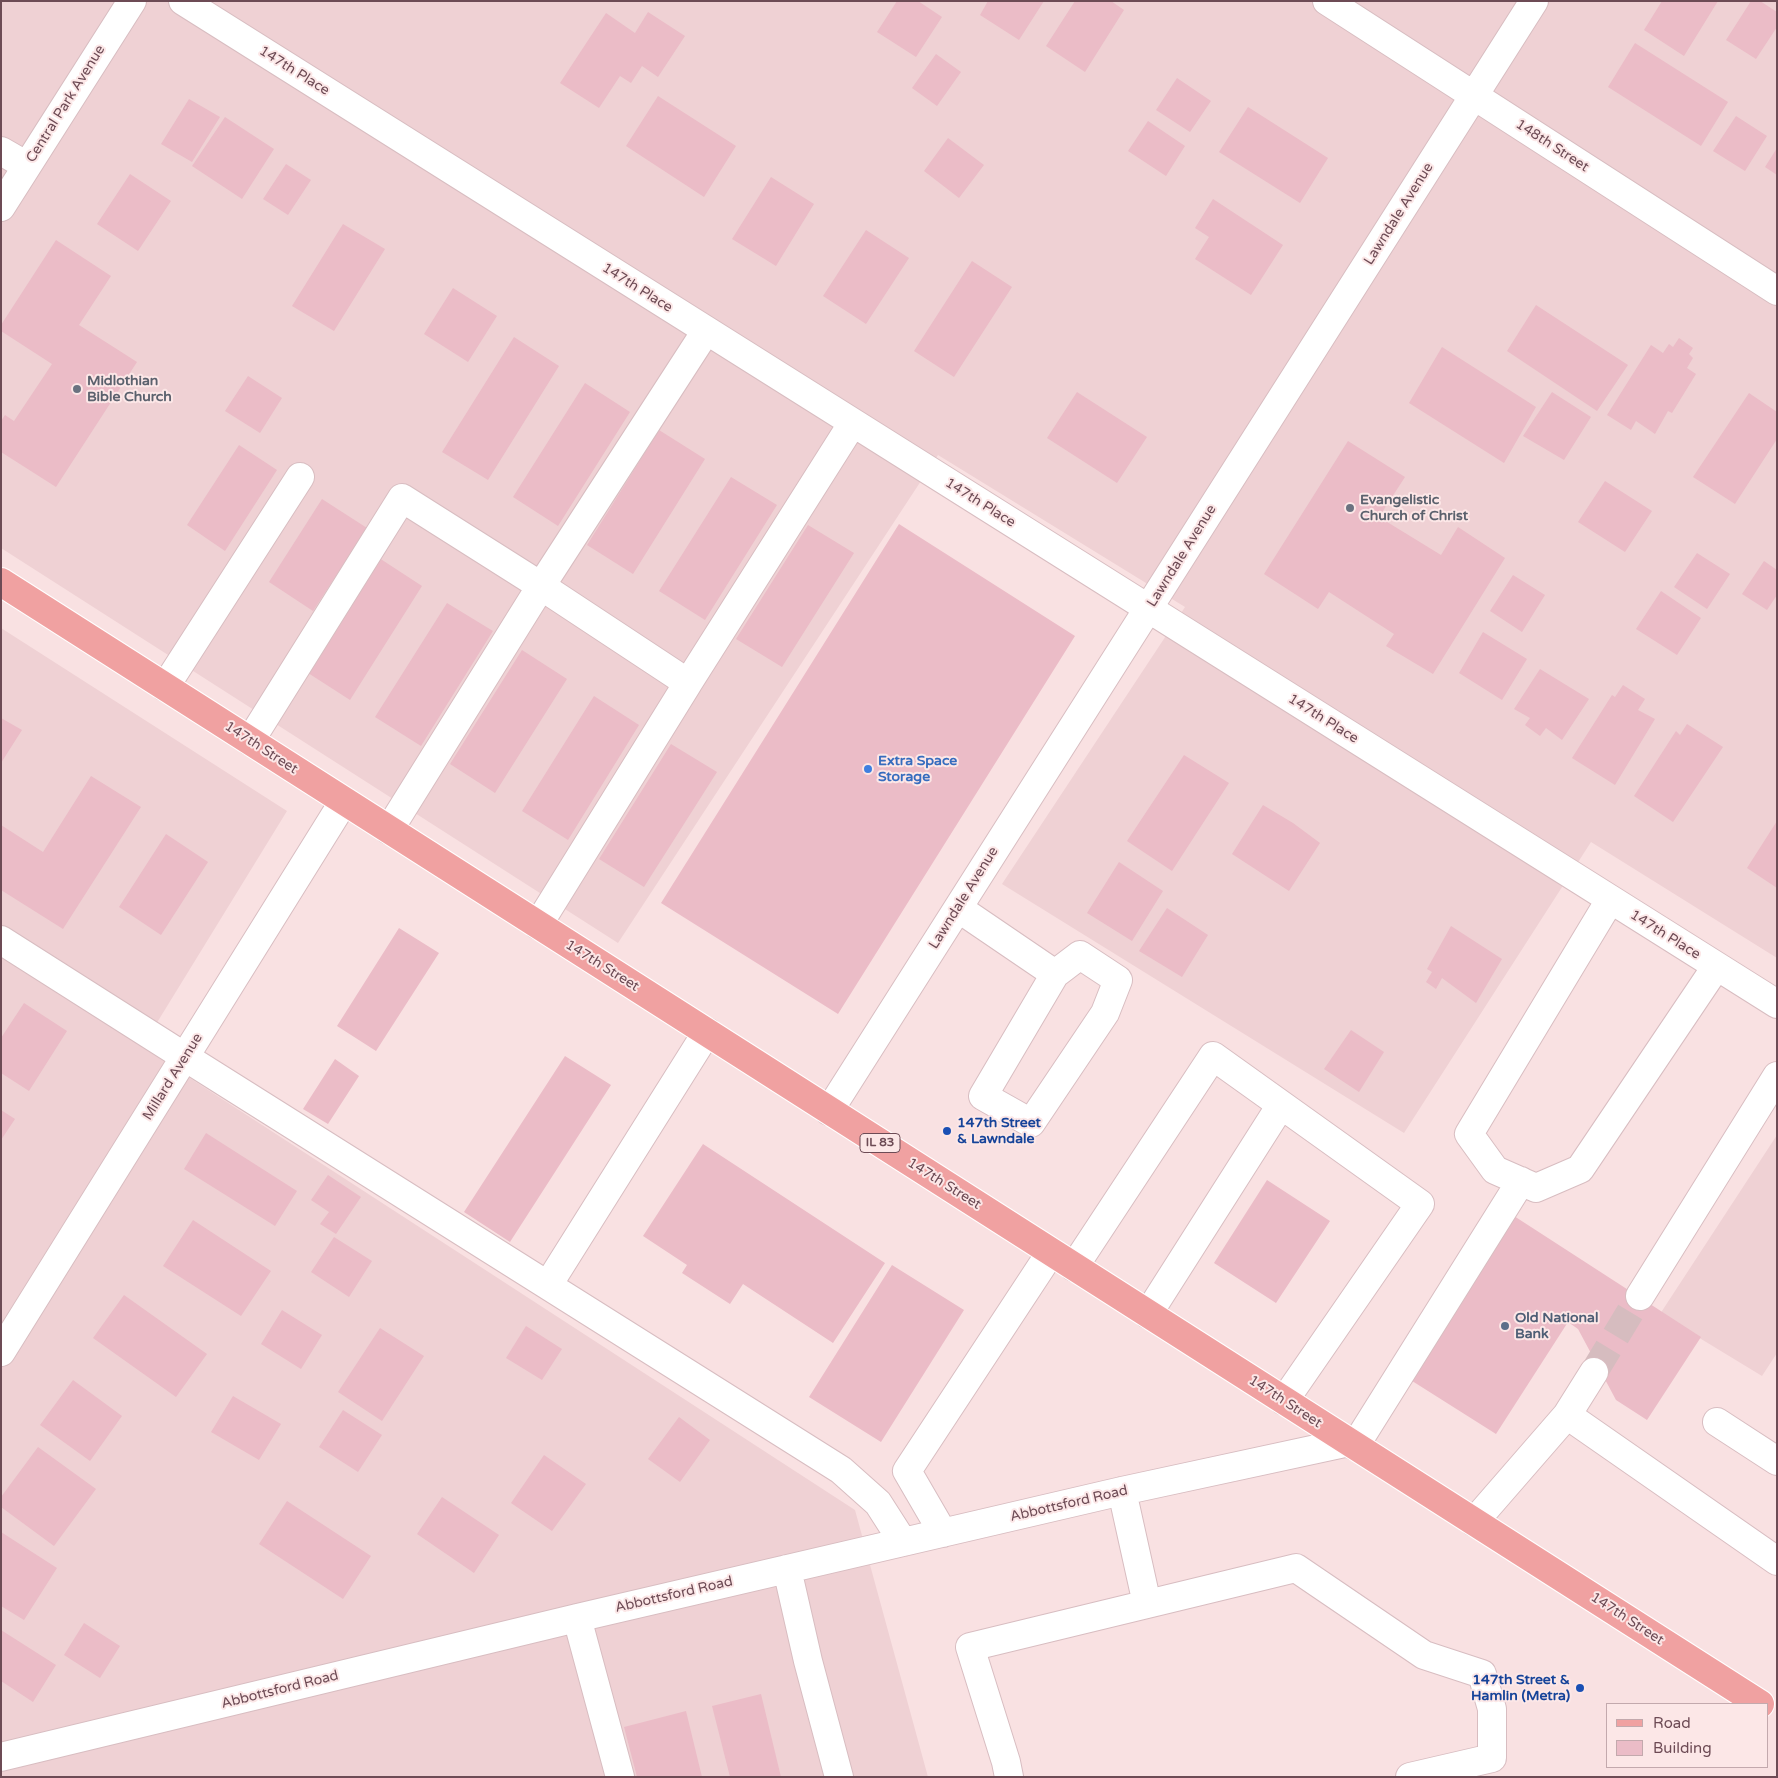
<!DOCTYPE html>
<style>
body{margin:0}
#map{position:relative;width:1778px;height:1778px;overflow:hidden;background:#f9e1e2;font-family:"Varela Round",sans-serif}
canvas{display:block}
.frame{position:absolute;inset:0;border:2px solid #6d4b55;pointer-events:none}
.legend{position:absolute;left:1606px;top:1703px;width:162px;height:65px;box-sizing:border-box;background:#fce7e7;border:1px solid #c3a9ad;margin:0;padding:6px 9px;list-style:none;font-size:15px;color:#6d4b55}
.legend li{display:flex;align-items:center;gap:10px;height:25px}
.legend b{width:25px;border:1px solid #c3a9ad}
</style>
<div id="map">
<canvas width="1778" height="1778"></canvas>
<div class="frame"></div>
<ul class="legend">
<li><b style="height:6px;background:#f0a1a1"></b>Road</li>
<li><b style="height:14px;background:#ebbcc7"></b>Building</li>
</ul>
</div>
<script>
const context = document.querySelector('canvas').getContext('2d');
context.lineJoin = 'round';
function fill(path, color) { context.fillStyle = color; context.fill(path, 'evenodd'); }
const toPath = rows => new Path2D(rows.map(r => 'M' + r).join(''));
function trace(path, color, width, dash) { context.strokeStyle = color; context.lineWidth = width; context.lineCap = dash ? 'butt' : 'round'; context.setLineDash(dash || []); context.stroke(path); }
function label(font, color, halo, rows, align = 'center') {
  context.font = font + ' "Varela Round",sans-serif'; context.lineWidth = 4; context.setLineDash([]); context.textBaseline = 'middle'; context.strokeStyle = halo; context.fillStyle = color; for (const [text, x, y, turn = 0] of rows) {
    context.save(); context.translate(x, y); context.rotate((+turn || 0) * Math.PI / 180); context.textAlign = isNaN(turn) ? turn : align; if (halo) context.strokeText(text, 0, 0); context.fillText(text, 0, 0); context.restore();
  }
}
fill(toPath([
 [1,1,1777,1,1777,958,1591,842,1404,1133,1002,884,1185,607,938,455,618,943,1,548],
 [1,628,287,811,142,1047,855,1510,928,1777,1,1777],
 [1777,1135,1777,1353,1762,1376,1660,1314]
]), '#efd1d4');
fill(toPath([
 [897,1,918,1,942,17,916,57,877,32],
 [988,1,1044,1,1019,40,980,15],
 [1075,1,1111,1,1124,10,1085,72,1046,46],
 [1662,1,1718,1,1684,56,1644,30],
 [1751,1,1760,1,1777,12,1777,27,1756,59,1726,40],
 [648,12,685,36,658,77,642,66,631,83,620,76,599,108,560,83,606,13,635,33],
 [1635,43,1728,102,1701,146,1608,87],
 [936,54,961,72,937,106,912,88],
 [1177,78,1211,101,1190,132,1156,110],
 [658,96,736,146,704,197,626,146],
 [189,99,220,117,192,162,161,144],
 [1248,107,1328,158,1300,203,1219,152],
 [1736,116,1767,136,1745,171,1713,151],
 [225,117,274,149,242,199,192,166],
 [1148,121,1185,146,1166,176,1128,151],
 [948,138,984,165,959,198,924,171],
 [1777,148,1777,175,1765,167],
 [286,164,311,180,288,215,263,199],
 [130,174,171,201,138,251,97,224],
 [771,177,814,204,776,266,732,239],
 [1213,199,1283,245,1251,295,1195,259,1209,237,1195,228],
 [343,224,385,249,334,331,292,306],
 [866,230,909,258,866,324,823,296],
 [56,240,111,276,79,325,137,362,56,487,1,452,1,421,5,415,14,421,52,364,1,331,1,325],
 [972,261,1012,287,954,377,914,351],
 [453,288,497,316,468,362,424,334],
 [1536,305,1628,365,1597,411,1507,351],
 [514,337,559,366,488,480,442,452],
 [1679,338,1693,348,1689,354,1693,358,1687,368,1696,374,1672,413,1668,411,1655,434,1636,421,1631,430,1607,415,1651,345,1663,353,1669,344,1673,347],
 [1442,347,1536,407,1504,463,1409,403],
 [248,376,282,398,260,433,225,411],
 [585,383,630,412,558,526,513,497],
 [1077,392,1147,437,1117,483,1047,438],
 [1552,392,1591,417,1564,460,1523,436],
 [1749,393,1777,412,1777,439,1735,504,1693,477],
 [659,430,705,459,633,574,587,545],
 [1348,441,1405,477,1379,517,1441,555,1458,527,1505,558,1433,674,1386,646,1394,634,1329,592,1318,609,1264,574],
 [239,445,277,470,225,551,187,525],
 [731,477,777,505,705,620,659,591],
 [1605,481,1652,511,1625,552,1578,522],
 [322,499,367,528,313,611,269,582],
 [899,524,1075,636,838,1014,661,903],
 [808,525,854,553,782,667,736,639],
 [1697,553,1730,574,1707,609,1674,587],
 [376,556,422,586,350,700,305,671],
 [1764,561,1777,570,1777,595,1767,610,1742,594],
 [1513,575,1545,595,1522,632,1490,611],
 [1661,591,1701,618,1677,655,1636,629],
 [447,603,493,631,421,746,375,717],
 [1483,632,1527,659,1502,700,1459,673],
 [522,650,567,679,495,793,450,764],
 [1540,669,1589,699,1562,740,1546,728,1540,736,1525,725,1530,718,1514,709],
 [1623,685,1645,699,1638,710,1655,719,1615,785,1572,758,1612,695,1615,697],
 [594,696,639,725,568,840,522,811],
 [1,718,22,730,1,763],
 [1687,724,1723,747,1673,822,1634,796,1676,731,1680,735],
 [671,744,717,772,644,887,599,859],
 [1184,755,1229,783,1172,871,1127,841],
 [91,776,141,807,63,929,1,890,1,825,43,852],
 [1263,805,1293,823,1320,843,1289,891,1232,854],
 [1777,821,1777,888,1747,868],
 [166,834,208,862,161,935,119,907],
 [1119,862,1163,891,1132,941,1087,913],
 [1167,908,1208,935,1182,977,1139,951],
 [1451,926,1502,959,1476,1003,1442,978,1436,989,1426,982,1432,972,1427,969],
 [399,928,439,953,376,1051,337,1026],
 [24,1003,67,1031,29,1091,1,1073,1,1038],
 [1351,1030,1384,1052,1359,1092,1324,1069],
 [565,1056,611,1085,510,1242,464,1212],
 [335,1059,359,1076,328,1124,303,1109],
 [1,1110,15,1119,1,1140],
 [206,1133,297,1191,275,1226,184,1169],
 [703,1144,885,1263,833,1343,743,1284,730,1304,682,1273,687,1265,643,1236],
 [328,1175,361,1197,336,1234,320,1224,329,1212,311,1200],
 [1267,1180,1330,1221,1276,1303,1214,1263],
 [1514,1216,1701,1337,1647,1420,1616,1400,1578,1329,1568,1322,1496,1434,1409,1379],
 [193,1220,271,1271,241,1316,163,1266],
 [334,1237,372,1261,349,1297,311,1272],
 [892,1265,964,1310,881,1442,809,1397],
 [124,1295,207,1354,176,1397,93,1338],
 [282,1310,322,1335,301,1369,261,1344],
 [526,1326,562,1349,542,1380,506,1358],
 [380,1328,424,1356,382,1421,338,1392],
 [73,1380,122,1416,90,1461,40,1425],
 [233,1396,281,1424,259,1460,211,1432],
 [343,1410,382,1435,358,1472,319,1447],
 [679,1417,710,1440,680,1482,648,1459],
 [38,1447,96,1489,54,1546,1,1507,1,1497],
 [544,1455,586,1484,552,1531,511,1503],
 [442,1497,499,1535,474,1573,417,1534],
 [287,1501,371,1556,343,1599,259,1544],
 [1,1532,57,1568,24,1620,1,1606],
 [84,1623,120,1646,100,1678,64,1655],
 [1,1630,56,1665,33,1702,1,1681],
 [761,1694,781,1777,730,1777,712,1706],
 [686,1711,702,1777,637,1777,624,1727]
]), '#ebbcc7');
trace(toPath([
 [1594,1372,1640,1296]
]), '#d6bcbf', 28, [28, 14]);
const minor = toPath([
 [183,1,1777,1004],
 [1327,1,1777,291],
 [1,151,27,166],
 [1,207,132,1],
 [706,331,541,586,688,683,852,424],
 [165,687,300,477],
 [250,741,402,498,541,586,389,830],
 [1610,900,1469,1134,1495,1170,1536,1188,1580,1169,1716,967],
 [958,908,1055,974,983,1096,1031,1123,1105,1013,1118,980,1080,955,1055,974],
 [538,925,688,683],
 [1,940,185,1057,841,1470,878,1503,903,1542],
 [829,1111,1534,1],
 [1074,1267,1213,1056,1420,1204,1284,1401],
 [548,1285,707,1032],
 [1640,1296,1777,1076],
 [1148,1314,1281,1105],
 [1,1352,344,801],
 [1567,1415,1594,1372],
 [1717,1422,1777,1461],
 [1355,1446,1521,1181],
 [1122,1491,1147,1604],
 [1474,1522,1567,1415,1777,1561],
 [943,1533,907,1471,1051,1252],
 [787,1569,808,1661,839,1777],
 [577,1618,620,1777],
 [1,1757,577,1618,1122,1491,1349,1442],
 [1009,1777,1006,1762,970,1647,1296,1568,1424,1655,1482,1674,1492,1709,1492,1758,1410,1777]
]);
const major = toPath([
 [1,582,1760,1704]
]);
trace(minor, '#d8bdc1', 30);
trace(major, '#fff', 30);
trace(minor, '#fff', 28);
trace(major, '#f0a1a1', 28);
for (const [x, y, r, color] of [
 [77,389,5,"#6b7280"],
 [1350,508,5,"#6b7280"],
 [868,769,5,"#3f7fe0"],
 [947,1131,5,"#1a4fb4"],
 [1505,1326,5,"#5c6f8a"],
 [1580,1688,5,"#1a4fb4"]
]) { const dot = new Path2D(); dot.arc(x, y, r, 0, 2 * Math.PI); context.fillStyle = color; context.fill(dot); trace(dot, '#fce7e7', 2); }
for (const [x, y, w] of [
 [880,1143,40]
]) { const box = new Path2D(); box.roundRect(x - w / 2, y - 9.5, w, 19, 4); context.fillStyle = '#fce7e7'; context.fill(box); trace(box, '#6d4b55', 1); }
label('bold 12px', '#6d4b55', null, [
 ["IL 83",880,1143]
]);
label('14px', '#6d4b55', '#fce7e7', [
 ["147th Place",294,71,32],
 ["Central Park Avenue",66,104,-58],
 ["148th Street",1552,146,33],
 ["Lawndale Avenue",1399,214,-58],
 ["147th Place",637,288,32],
 ["147th Place",980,503,32],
 ["Lawndale Avenue",1182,556,-58],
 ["147th Place",1323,719,32],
 ["147th Street",261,748,33],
 ["Lawndale Avenue",964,898,-58],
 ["147th Place",1665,935,32],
 ["147th Street",602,966,32],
 ["Millard Avenue",173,1077,-58],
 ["147th Street",944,1184,32],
 ["147th Street",1285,1402,33],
 ["Abbottsford Road",1069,1504,-13],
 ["Abbottsford Road",674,1595,-13],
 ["147th Street",1627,1619,33],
 ["Abbottsford Road",280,1690,-14]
]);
label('bold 14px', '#5b616d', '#fce7e7', [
 ["Midlothian",87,381],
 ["Bible Church",87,397],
 ["Evangelistic",1360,500],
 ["Church of Christ",1360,516]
], 'left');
label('bold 14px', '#366cbe', '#fce7e7', [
 ["Extra Space",878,761],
 ["Storage",878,777]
], 'left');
label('bold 14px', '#164399', '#fce7e7', [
 ["147th Street",957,1123],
 ["& Lawndale",957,1139],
 ["147th Street &",1570,1680,"right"],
 ["Hamlin (Metra)",1570,1696,"right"]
], 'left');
label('bold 14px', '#4e5e75', '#fce7e7', [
 ["Old National",1515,1318],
 ["Bank",1515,1334]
], 'left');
</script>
